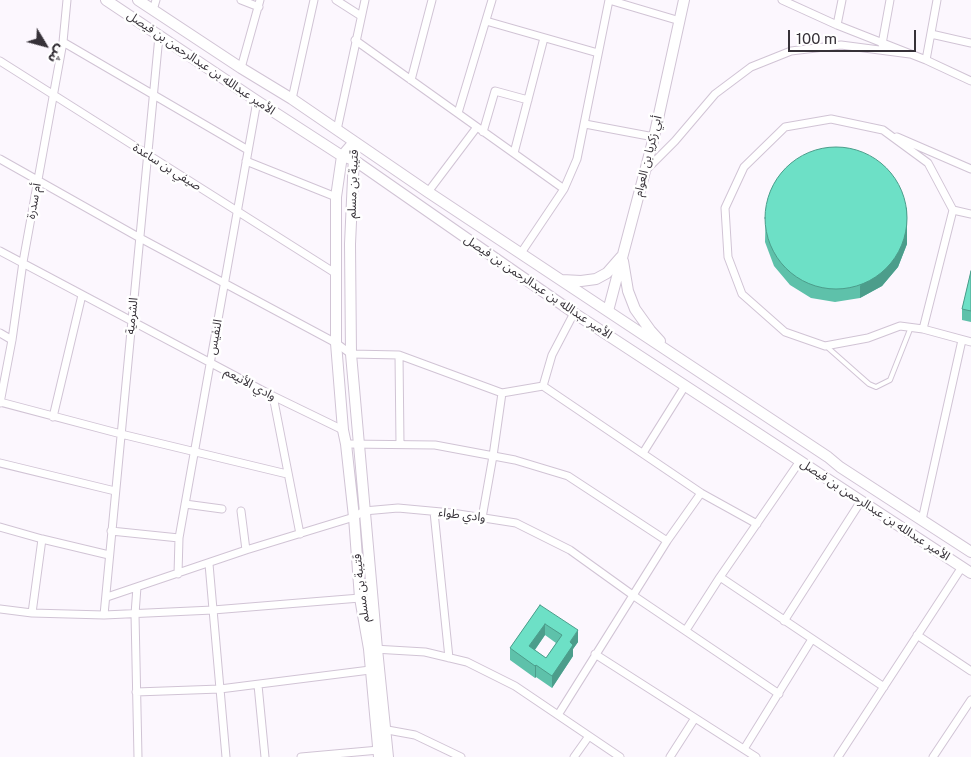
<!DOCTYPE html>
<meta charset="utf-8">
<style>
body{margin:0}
#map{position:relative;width:971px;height:757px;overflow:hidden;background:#fcf7fe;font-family:"Public Sans","Noto Sans Arabic",sans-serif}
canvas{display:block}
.north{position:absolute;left:20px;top:20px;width:50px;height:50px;-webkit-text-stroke:4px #fff;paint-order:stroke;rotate:127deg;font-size:14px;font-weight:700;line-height:20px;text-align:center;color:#363138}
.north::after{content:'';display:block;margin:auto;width:18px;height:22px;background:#363138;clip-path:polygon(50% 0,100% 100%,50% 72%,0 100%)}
.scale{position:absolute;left:788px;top:30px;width:128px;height:22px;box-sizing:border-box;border:2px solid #363138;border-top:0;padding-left:6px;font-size:15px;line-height:18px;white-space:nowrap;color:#363138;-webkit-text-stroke:4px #fff;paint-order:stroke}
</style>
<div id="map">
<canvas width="971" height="757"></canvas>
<div class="north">ش</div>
<div class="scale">100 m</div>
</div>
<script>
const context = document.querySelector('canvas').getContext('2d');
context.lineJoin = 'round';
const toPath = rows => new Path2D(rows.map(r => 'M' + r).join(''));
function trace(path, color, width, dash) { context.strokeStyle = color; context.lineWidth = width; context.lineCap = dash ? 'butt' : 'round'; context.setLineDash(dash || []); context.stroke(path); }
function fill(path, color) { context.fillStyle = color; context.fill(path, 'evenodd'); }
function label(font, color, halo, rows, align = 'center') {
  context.font = font + ' "Public Sans","Noto Sans Arabic",sans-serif'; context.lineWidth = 5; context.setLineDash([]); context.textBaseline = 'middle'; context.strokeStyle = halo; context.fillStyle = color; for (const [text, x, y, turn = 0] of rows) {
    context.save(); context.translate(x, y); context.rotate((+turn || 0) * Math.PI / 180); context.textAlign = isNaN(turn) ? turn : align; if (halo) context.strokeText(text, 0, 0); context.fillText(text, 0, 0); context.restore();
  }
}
const lane = toPath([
 [826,346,869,384,876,387,890,380,911,327]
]);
const street = toPath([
 [241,0,259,7],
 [336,0,361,16],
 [609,0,680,21],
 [782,0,837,25,926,60,971,81],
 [153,10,156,0],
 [486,21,598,53],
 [837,25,842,0],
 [931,34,971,43],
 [355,40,564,189],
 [63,42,248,150],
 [882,44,890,0],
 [926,60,937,0],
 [0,61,335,273],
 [241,68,260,0],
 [411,80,432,0],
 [292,99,314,0],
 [458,113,492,0],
 [585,124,654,137],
 [337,130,365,0],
 [483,132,495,91,528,100],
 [897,137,971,169],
 [514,153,544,38],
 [0,159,140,238,336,343,351,354,399,355,502,393,543,386,701,493,757,524],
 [246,161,336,197],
 [645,171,675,141,715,94,751,67,791,51,841,45,910,54],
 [428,192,477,127],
 [953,210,971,214],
 [0,251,273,396,343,430],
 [521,253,564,189,577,159,609,0],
 [923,329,953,210,928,163,883,130,831,119,785,127,744,167,725,208,728,257,742,294,785,332,825,346,868,338,900,326,923,329,971,342],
 [0,333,12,340],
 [399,355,400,444],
 [543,386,552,355,574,313],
 [273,396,300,534],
 [0,402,121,434,287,474],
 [0,403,12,340,23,262,63,42,67,0],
 [53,417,82,295],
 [346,444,435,445,515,460,568,476,667,541],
 [643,453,685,386],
 [0,463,115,491],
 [185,504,222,509],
 [241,511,246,550],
 [434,512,449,658],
 [482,518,493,456,502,393],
 [922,520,962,340],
 [0,527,42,539,109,555],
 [111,531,179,538],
 [209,564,226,757],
 [178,574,179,538,257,101],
 [720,577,884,687],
 [137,587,135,614,138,757],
 [107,597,246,550,354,517,364,511,398,508,452,513,516,523,570,550,634,596,779,694],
 [0,609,32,613,104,615,159,36],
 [32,613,42,539],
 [104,615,213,610,360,598],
 [784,621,861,501],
 [686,630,720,577,800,461],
 [917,635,971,671],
 [374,649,425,652,467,662,515,686,620,757],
 [595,654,756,757],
 [258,685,265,757],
 [136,692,220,689,370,670],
 [558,715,667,541,701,493],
 [382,729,415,735,461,757],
 [744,749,812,639],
 [301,757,379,750],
 [574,757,589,736],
 [670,757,695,718],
 [838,757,962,567],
 [933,757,971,700]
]);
const secondary = toPath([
 [106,0,257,101,342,156,354,160,574,313,971,573],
 [138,0,241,68,292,99,428,192,828,457,840,467,971,552],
 [354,142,342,156,336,197,336,343,343,430,346,444,354,517,360,598,369,649,379,757],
 [354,156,350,244,351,354,377,649,388,757],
 [623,261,628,291,635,309,650,330,660,341],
 [562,280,581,281,596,279,607,273,621,257],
 [608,311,654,137,684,0]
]);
trace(lane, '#d1c4d5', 6);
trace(street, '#d1c4d5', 9);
trace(secondary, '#d1c4d5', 12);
trace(lane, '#fff', 4);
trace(street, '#fff', 7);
trace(secondary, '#fff', 10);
fill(toPath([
 [766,206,907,244,898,267,882,286,860,298,835,302,811,298,790,285,774,266,765,242],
 [971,271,971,322,962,320,962,309],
 [540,605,578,642,573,649,573,656,552,688,536,677,535,678,510,660,510,648],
 [545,635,556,643,546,658,535,650]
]), '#5ec1aa');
fill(toPath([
 [907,207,907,244,898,267,882,286,860,298,860,286],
 [545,624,545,635,529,658,529,646],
 [578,630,578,642,573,649,573,656,552,688,552,676,570,642],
 [536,665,536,677,535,678,535,666]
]), '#4c9d8b');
const building = toPath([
 '765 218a71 71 0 1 1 142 0a71 71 0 1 1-142 0Z',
 [971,271,971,311,962,309,971,271],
 [540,605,578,630,570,642,573,645,552,676,536,665,535,666,510,648,540,605],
 [545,624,562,635,546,658,529,646,545,624]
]);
fill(building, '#6de0c6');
trace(building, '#4c9d8b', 1);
label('12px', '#363138', '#fff', [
 ["الأمير عبدالله بن عبدالرحمن بن فيصل",201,63,34],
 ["أبي زكريا بن العوام",648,156,-76],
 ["صيفي بن ساعدة",167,167,32],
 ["قتيبة بن مسلم",353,184,-88],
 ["أم سدرة",34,201,-80],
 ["الأمير عبدالله بن عبدالرحمن بن فيصل",538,287,34],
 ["الشرمية",132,316,-84],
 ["النفيس",215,337,-80],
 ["وادي الأنيعم",250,384,28],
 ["الأمير عبدالله بن عبدالرحمن بن فيصل",875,510,33],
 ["وادي طواء",462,515,7],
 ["قتيبة بن مسلم",361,588,-97]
]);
</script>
